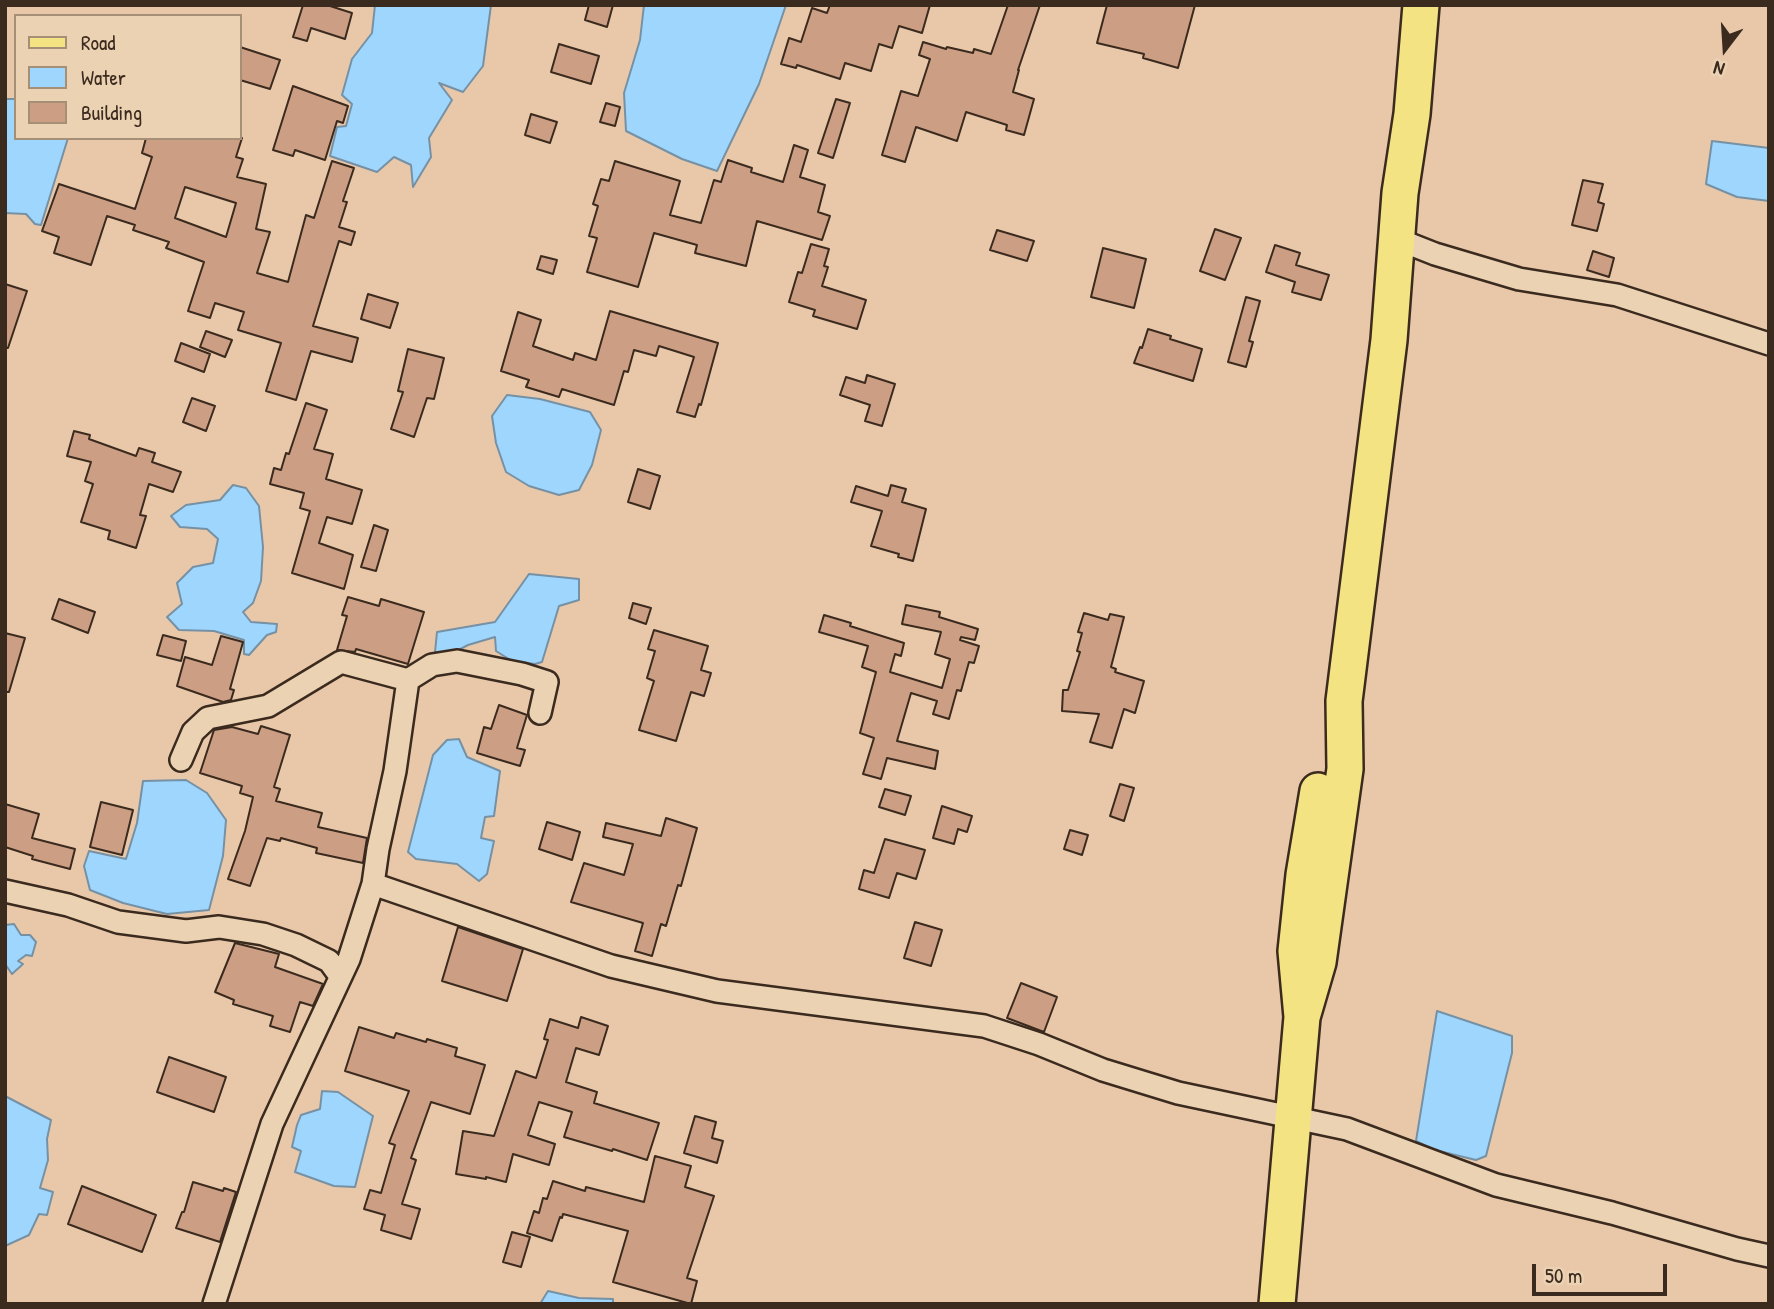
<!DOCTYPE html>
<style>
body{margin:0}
#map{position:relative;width:1774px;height:1309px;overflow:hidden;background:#e9c8aa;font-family:"Patrick Hand",sans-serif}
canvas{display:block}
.frame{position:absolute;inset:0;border:7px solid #3b2a1e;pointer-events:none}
.legend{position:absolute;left:14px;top:14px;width:228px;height:126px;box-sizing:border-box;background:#ebd2b3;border:2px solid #a58f77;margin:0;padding:9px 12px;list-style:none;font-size:21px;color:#3b2a1e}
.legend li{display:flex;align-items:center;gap:14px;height:35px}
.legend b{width:35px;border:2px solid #a58f77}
.north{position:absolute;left:1690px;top:14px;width:70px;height:70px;-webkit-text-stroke:5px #ebd2b3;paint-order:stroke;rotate:197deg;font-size:19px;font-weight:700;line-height:28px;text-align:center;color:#3b2a1e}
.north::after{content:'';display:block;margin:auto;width:24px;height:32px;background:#3b2a1e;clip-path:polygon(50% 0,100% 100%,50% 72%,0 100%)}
.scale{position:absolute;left:1532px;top:1264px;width:135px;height:32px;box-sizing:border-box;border:4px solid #3b2a1e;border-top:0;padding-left:9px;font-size:21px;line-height:24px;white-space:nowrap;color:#3b2a1e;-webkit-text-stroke:5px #ebd2b3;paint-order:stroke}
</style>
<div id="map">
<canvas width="1774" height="1309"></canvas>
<div class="frame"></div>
<ul class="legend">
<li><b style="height:9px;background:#f4e382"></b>Road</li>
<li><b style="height:19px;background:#9ed6fe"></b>Water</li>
<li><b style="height:19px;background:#cc9f84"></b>Building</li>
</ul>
<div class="north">N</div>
<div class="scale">50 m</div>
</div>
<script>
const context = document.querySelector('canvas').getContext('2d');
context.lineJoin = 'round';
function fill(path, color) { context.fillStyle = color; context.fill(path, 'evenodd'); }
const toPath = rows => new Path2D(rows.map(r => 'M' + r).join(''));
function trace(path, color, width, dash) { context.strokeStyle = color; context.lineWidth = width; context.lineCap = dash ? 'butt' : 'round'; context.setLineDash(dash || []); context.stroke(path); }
const water = toPath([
 [375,5,491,5,483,66,463,92,439,83,452,100,429,138,431,157,413,187,411,165,394,157,377,172,330,156,337,127,346,126,352,104,342,95,352,59,372,33,375,5],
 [644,5,786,5,759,84,717,171,682,159,626,131,624,93,640,40,644,5],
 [5,99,16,99,16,138,68,138,41,225,35,224,26,214,5,213,5,99],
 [1712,141,1769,148,1769,201,1737,197,1706,184,1712,141],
 [507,395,540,399,590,412,601,430,592,465,579,490,559,495,529,486,506,472,496,443,492,416,507,395],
 [233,485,246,488,259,506,263,547,261,581,253,603,243,612,251,622,277,624,276,632,267,635,249,655,244,654,244,640,214,631,179,630,167,617,182,604,177,583,193,567,213,563,218,539,207,529,180,527,171,516,186,505,220,500,233,485],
 [529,574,579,579,579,600,559,606,542,662,535,664,512,661,496,651,495,637,468,645,449,655,435,652,437,632,495,622,529,574],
 [459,739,467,757,500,771,494,816,485,817,481,838,494,841,487,874,479,881,457,864,416,859,408,852,433,755,447,740,459,739],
 [186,780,207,793,226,820,223,856,209,910,167,914,123,903,90,890,84,866,89,851,126,859,137,823,143,781,186,780],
 [14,924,21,935,30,935,36,942,32,956,26,955,18,961,23,964,12,974,5,964,5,925,14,924],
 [1437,1011,1512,1036,1512,1053,1486,1156,1476,1160,1435,1150,1416,1141,1437,1011],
 [322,1091,338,1092,373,1116,355,1187,334,1186,295,1172,301,1151,292,1147,297,1125,301,1115,320,1109,322,1091],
 [5,1096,51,1120,47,1139,48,1160,40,1188,53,1192,47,1215,39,1214,29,1235,5,1246,5,1096],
 [548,1291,579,1298,613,1299,613,1304,540,1304,548,1291]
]);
fill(water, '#9ed6fe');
trace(water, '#7691a4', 2);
const building = toPath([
 [303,5,327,5,352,13,345,39,311,28,307,41,293,37,303,5],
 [589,5,613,5,607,27,585,20,589,5],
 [830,5,930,5,922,33,899,26,892,48,879,44,871,71,845,63,840,79,797,65,796,68,781,64,789,38,801,42,812,8,827,13,830,5],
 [1008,5,1040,5,1018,70,1019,70,1013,92,1034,99,1024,135,1006,130,1007,125,966,112,957,141,916,127,905,162,882,155,901,91,918,96,930,59,919,55,923,42,946,49,947,47,973,53,974,49,991,54,1008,5],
 [1107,5,1195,5,1178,68,1143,58,1144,54,1097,43,1107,5],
 [559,44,599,56,591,84,551,72,559,44],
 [240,47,280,60,270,89,240,80,240,47],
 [293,86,348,106,343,123,337,121,325,160,295,150,293,156,273,150,293,86],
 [836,99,850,103,833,158,818,153,836,99],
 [606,103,620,107,615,126,600,122,606,103],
 [531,114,557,122,550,143,525,135,531,114],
 [146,138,242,138,236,157,243,159,237,177,266,184,256,229,270,232,257,273,288,282,306,215,314,218,332,161,354,168,343,201,347,202,339,227,355,232,351,245,339,241,313,326,358,338,352,362,311,351,296,400,266,391,281,343,238,330,244,312,215,303,210,318,188,311,204,262,166,248,169,242,133,230,135,225,107,216,91,265,54,253,59,237,42,231,59,184,135,209,152,157,142,153,146,138],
 [185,187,236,203,226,237,175,218,185,187],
 [794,145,808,150,800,177,825,185,818,212,830,216,822,240,757,221,746,266,695,253,697,245,654,233,638,287,587,272,597,238,589,236,598,206,593,204,601,179,609,181,615,161,680,181,670,215,701,223,714,180,721,182,728,160,752,168,751,172,783,182,794,145],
 [1583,180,1603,184,1598,202,1604,204,1597,231,1572,225,1583,180],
 [1215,229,1241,238,1225,280,1200,271,1215,229],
 [997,230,1034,241,1027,261,990,250,997,230],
 [811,244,829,249,824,266,828,267,822,286,866,300,857,329,813,316,815,310,789,302,798,272,802,273,811,244],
 [1275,245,1300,253,1296,265,1329,275,1321,300,1292,292,1295,282,1266,272,1275,245],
 [1103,248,1146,259,1134,308,1091,297,1103,248],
 [1593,251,1614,258,1609,277,1587,270,1593,251],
 [541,256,557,260,553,274,537,269,541,256],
 [5,284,27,291,8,348,5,348,5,284],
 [368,294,398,303,390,328,361,319,368,294],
 [1246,297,1260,301,1249,341,1253,342,1246,367,1228,362,1246,297],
 [610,311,718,343,701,405,699,404,695,417,677,412,694,357,659,346,656,356,634,350,628,372,624,371,614,405,562,389,559,397,526,387,529,380,501,371,518,312,541,320,533,346,573,360,575,353,596,360,610,311],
 [1148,329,1171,336,1170,339,1202,349,1193,381,1134,363,1140,347,1142,348,1148,329],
 [206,331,232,340,225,357,200,347,206,331],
 [181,343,210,354,204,372,175,361,181,343],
 [408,349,444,358,434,399,427,398,414,437,391,429,403,392,398,391,408,349],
 [867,375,895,384,882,426,865,421,870,405,840,395,846,377,865,383,867,375],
 [192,398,215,406,206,431,183,422,192,398],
 [306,403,327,410,314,449,333,454,326,479,362,490,352,524,327,517,319,543,353,555,344,589,292,573,310,511,300,508,304,493,270,484,274,468,281,470,286,453,289,454,306,403],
 [74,431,90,435,89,439,136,456,139,448,155,453,152,462,181,472,173,492,149,484,140,515,146,516,136,548,108,539,110,531,81,522,93,484,85,481,91,462,67,456,74,431],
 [638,469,660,476,650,509,628,502,638,469],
 [891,485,906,489,902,502,926,509,913,561,898,557,899,554,871,546,882,511,851,502,856,486,888,496,891,485],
 [374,525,388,530,376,571,361,567,374,525],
 [348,597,379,606,381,599,424,612,408,664,356,649,355,652,337,650,347,616,342,615,348,597],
 [59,599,95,612,88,633,52,619,59,599],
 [633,603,651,608,646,624,629,618,633,603],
 [906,605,940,612,939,617,978,629,975,640,961,637,960,640,979,646,974,663,969,662,961,691,957,690,949,719,933,714,937,701,911,693,897,741,938,751,935,769,887,758,881,779,863,774,874,738,860,733,876,672,862,667,868,646,819,632,824,615,851,623,850,626,904,643,901,656,895,654,890,672,942,688,950,659,935,654,941,632,902,624,906,605],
 [1084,613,1108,620,1110,614,1124,617,1111,667,1116,669,1115,672,1144,681,1135,713,1124,709,1112,748,1090,742,1099,714,1062,711,1063,690,1068,690,1080,652,1077,651,1082,633,1078,632,1084,613],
 [654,630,708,646,701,670,711,673,704,696,691,692,676,741,639,730,654,681,647,678,655,651,648,649,654,630],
 [5,633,25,638,9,692,5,692,5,633],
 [163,635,186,641,181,661,157,655,163,635],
 [221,636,243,642,230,689,234,690,231,700,223,702,177,686,185,657,212,665,221,636],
 [499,705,527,715,517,748,525,750,520,766,477,753,484,727,491,729,499,705],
 [261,726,290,735,274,787,280,789,276,801,322,813,318,827,367,838,363,863,316,853,317,848,281,838,280,841,267,838,250,886,228,879,245,831,253,797,240,793,242,786,200,773,214,730,232,727,258,734,261,726],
 [1120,784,1134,788,1124,821,1110,816,1120,784],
 [885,789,911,796,905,815,879,807,885,789],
 [101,802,133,810,122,855,90,847,101,802],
 [5,804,39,814,32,838,75,849,70,869,32,859,33,856,5,847,5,804],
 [942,806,972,816,967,832,958,829,954,844,933,838,942,806],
 [666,818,697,828,681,886,678,885,666,926,661,924,652,956,635,951,643,923,571,902,584,863,624,875,633,844,603,837,606,823,661,836,666,818],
 [547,822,580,832,572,860,539,849,547,822],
 [1070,830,1088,835,1082,855,1064,849,1070,830],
 [885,839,925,850,916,879,897,873,889,898,859,889,864,870,874,873,885,839],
 [915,922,942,930,931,966,904,958,915,922],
 [458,927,523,949,507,1001,442,981,458,927],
 [235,943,279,954,275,967,323,984,313,1006,300,1002,290,1032,270,1026,273,1016,233,1004,234,1000,215,992,235,943],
 [1021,983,1057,997,1044,1032,1007,1018,1021,983],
 [581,1017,608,1026,599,1055,576,1048,566,1082,597,1092,594,1103,659,1123,647,1160,613,1149,612,1151,564,1137,572,1112,539,1102,528,1135,555,1144,549,1165,513,1154,506,1182,486,1177,486,1179,456,1174,463,1131,494,1136,516,1071,536,1078,548,1040,544,1039,550,1019,578,1028,581,1017],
 [359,1027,394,1038,396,1033,426,1042,427,1039,457,1048,455,1056,485,1065,470,1114,431,1102,411,1158,416,1160,402,1204,420,1209,411,1239,381,1230,385,1215,364,1209,370,1190,381,1193,395,1145,389,1143,409,1091,345,1071,359,1027],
 [169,1057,226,1077,214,1112,157,1092,169,1057],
 [695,1116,716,1122,712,1138,723,1141,717,1163,684,1153,695,1116],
 [655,1156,691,1166,685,1187,714,1196,687,1278,697,1281,691,1304,613,1282,628,1231,563,1214,562,1218,560,1217,552,1241,527,1233,534,1211,539,1213,543,1198,547,1199,553,1181,585,1191,586,1187,644,1202,655,1156],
 [193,1182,223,1191,224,1188,236,1192,220,1242,176,1228,182,1212,184,1212,193,1182],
 [82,1186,156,1215,142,1252,68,1224,82,1186],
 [512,1232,530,1237,521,1267,503,1262,512,1232]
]);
fill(building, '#cc9f84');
trace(building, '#3b2a1e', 2);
const street = toPath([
 [1397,239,1435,254,1519,279,1617,295,1769,344],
 [181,760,193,732,208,718,268,706,341,662,408,680],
 [373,884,378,849,395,771,408,680,432,665,457,661,522,674,547,682,540,713],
 [5,891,68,905,118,922,186,931,219,927,263,934,296,945,329,961,340,976],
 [214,1304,272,1124,349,959,373,884,611,966,717,991,984,1026,1039,1044,1103,1070,1178,1093,1347,1129,1496,1185,1612,1213,1737,1249,1769,1256]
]);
const primary = toPath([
 [1302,1017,1318,962,1345,769,1344,701,1389,340,1400,193,1412,114,1421,5],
 [1277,1304,1302,1017,1296,951,1304,875,1318,791]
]);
trace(street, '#3b2a1e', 26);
trace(primary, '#3b2a1e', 40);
trace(street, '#ebd2b3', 21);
trace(primary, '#f4e382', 35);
</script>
